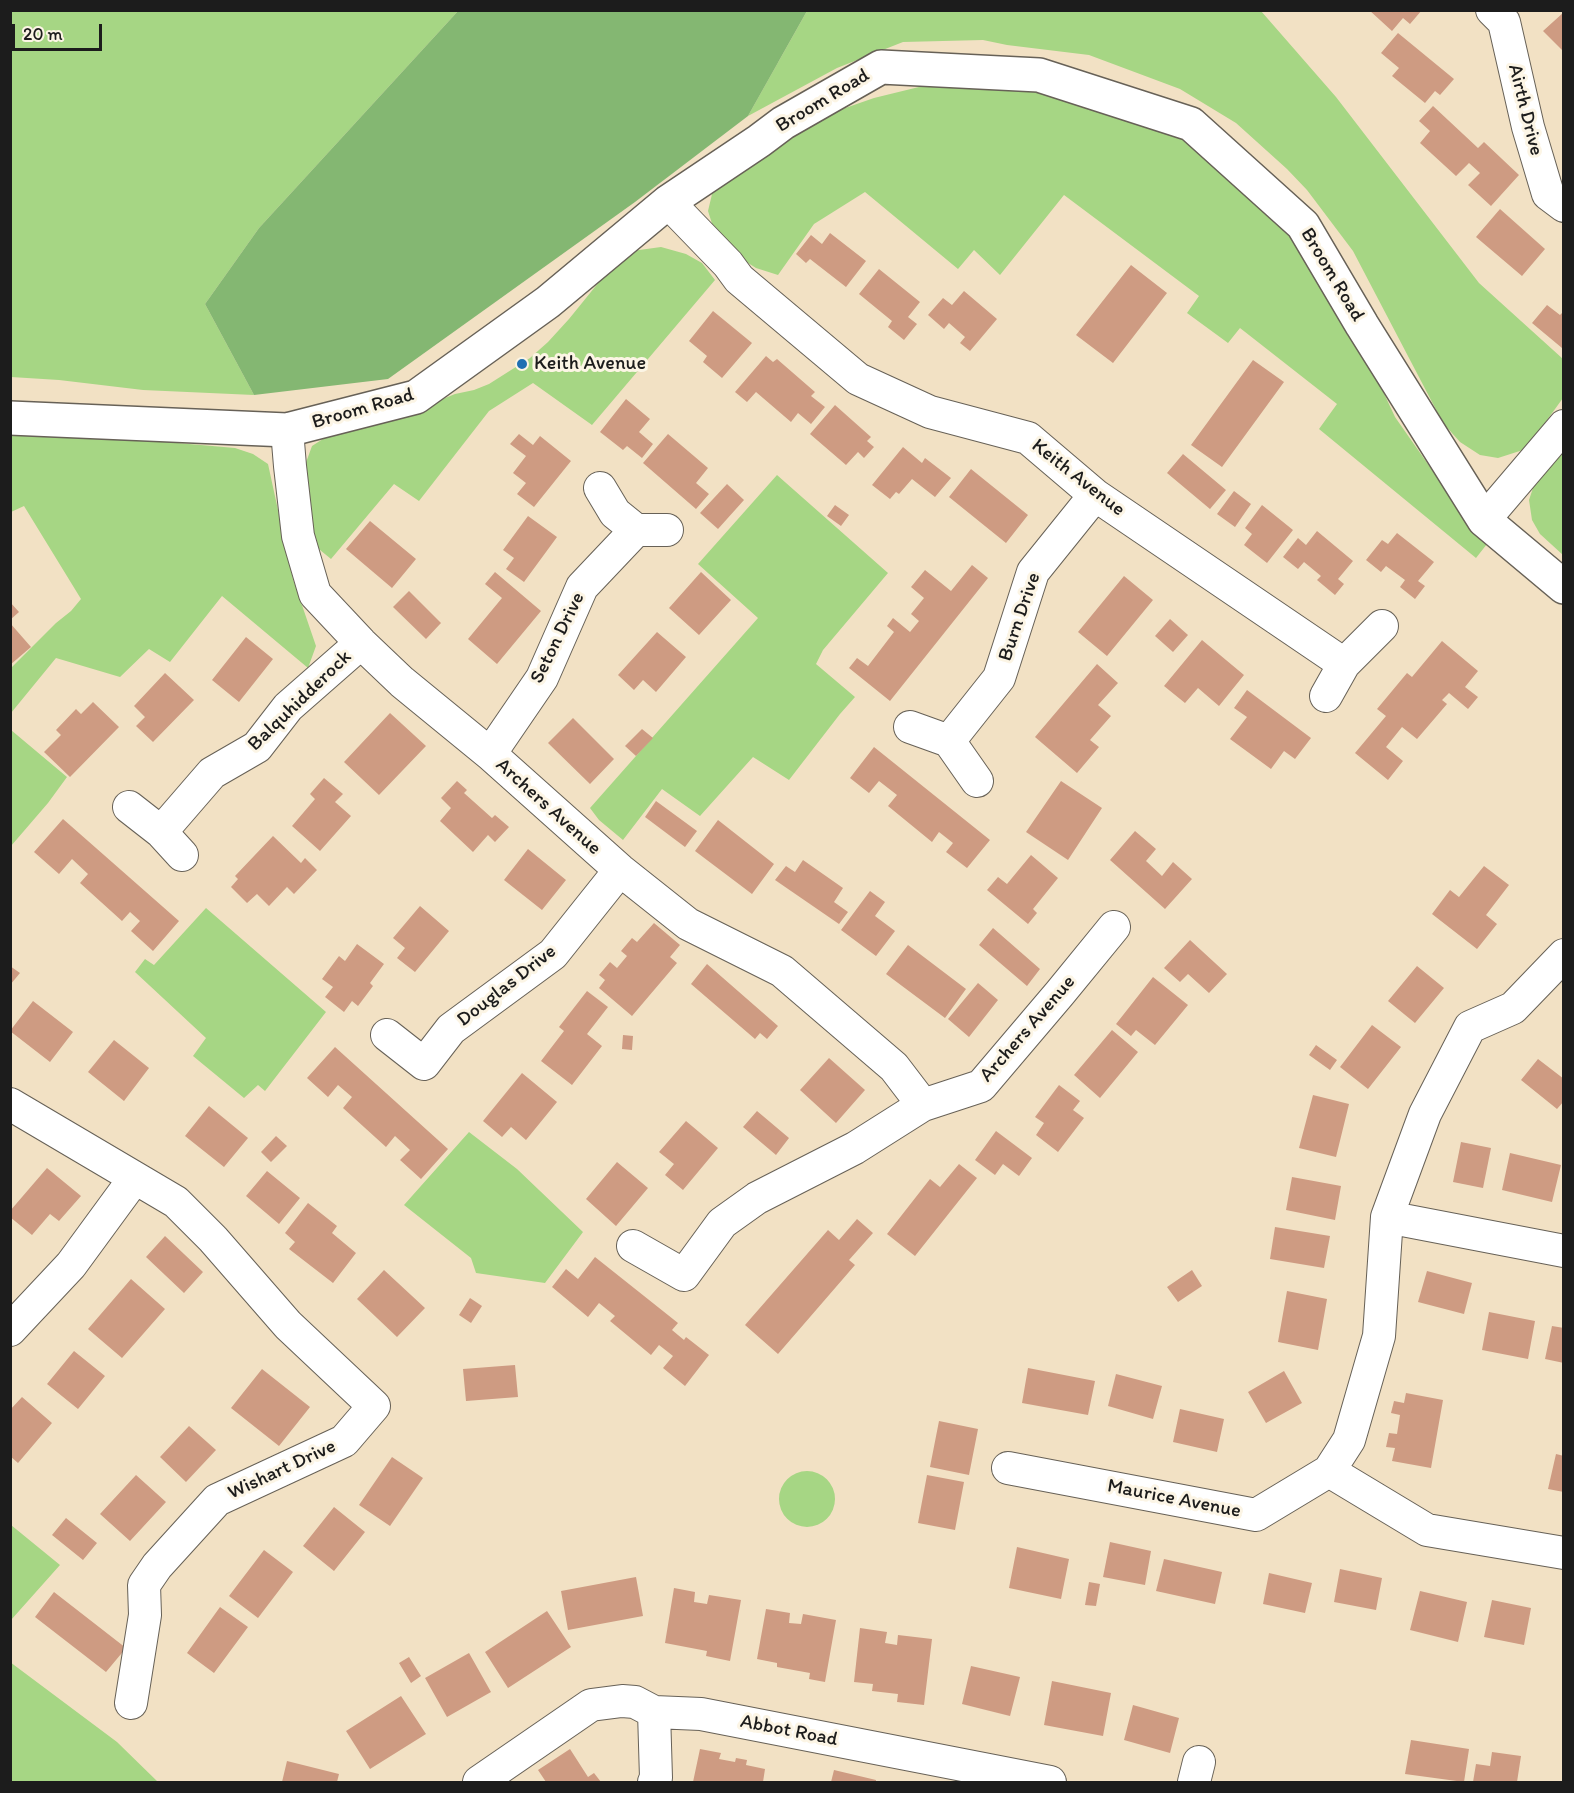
<!DOCTYPE html>
<style>
body{margin:0}
#map{position:relative;width:1574px;height:1793px;overflow:hidden;background:#f2e1c4;font-family:Itim,sans-serif}
canvas{display:block}
.frame{position:absolute;inset:0;border:12px solid #1c1c1c;pointer-events:none}
.scale{position:absolute;left:12px;top:24px;width:90px;height:27px;box-sizing:border-box;border:3px solid #1c1c1c;border-top:0;padding-left:8px;font-size:18px;line-height:21px;white-space:nowrap;color:#1c1c1c;-webkit-text-stroke:4px #fcf5e5;paint-order:stroke}
</style>
<div id="map">
<canvas width="1574" height="1793"></canvas>
<div class="frame"></div>
<div class="scale">20 m</div>
</div>
<script>
const context = document.querySelector('canvas').getContext('2d');
context.lineJoin = 'round';
function fill(path, color) { context.fillStyle = color; context.fill(path, 'evenodd'); }
const toPath = rows => new Path2D(rows.map(r => 'M' + r).join(''));
function trace(path, color, width, dash) { context.strokeStyle = color; context.lineWidth = width; context.lineCap = dash ? 'butt' : 'round'; context.setLineDash(dash || []); context.stroke(path); }
function label(font, color, halo, rows, align = 'center') {
  context.font = font + ' Itim,sans-serif'; context.lineWidth = 6; context.setLineDash([]); context.textBaseline = 'middle'; context.strokeStyle = halo; context.fillStyle = color; for (const [text, x, y, turn = 0] of rows) {
    context.save(); context.translate(x, y); context.rotate((+turn || 0) * Math.PI / 180); context.textAlign = isNaN(turn) ? turn : align; if (halo) context.strokeText(text, 0, 0); context.fillText(text, 0, 0); context.restore();
  }
}
fill(toPath([
 [10,11,458,11,259,228,205,304,254,395,143,390,59,380,11,377],
 [807,11,1261,11,1336,97,1479,283,1563,359,1563,398,1526,449,1498,458,1480,455,1460,442,1443,423,1353,251,1307,190,1287,169,1236,123,1180,89,1089,55,1007,45,983,40,903,42,837,68,748,116],
 [1002,80,1102,101,1209,151,1290,229,1360,342,1395,417,1460,510,1487,544,1476,558,1319,429,1337,404,1240,328,1228,343,1187,313,1199,296,1064,195,1000,275,974,250,958,269,865,192,814,224,778,275,756,268,737,256,715,233,708,211,713,190,808,121,874,98,923,86],
 [661,247,686,254,702,263,715,280,592,425,533,383,489,411,419,501,394,484,331,559,314,545,304,468,312,446,326,437,386,416,406,414,455,394,474,390,489,384,530,358,548,342,569,319,599,282,632,251],
 [11,431,132,439,235,448,253,454,268,464,293,579,316,646,308,668,222,596,170,662,149,649,120,677,56,658,11,713,11,668,56,623,71,611,81,599,24,506,11,512],
 [1563,446,1563,555,1540,534,1532,520,1529,500,1535,482],
 [777,475,888,573,823,650,816,664,855,697,840,714,789,780,753,757,700,816,662,789,623,840,599,820,590,808,758,618,698,564],
 [11,730,67,777,48,803,11,846],
 [206,908,326,1012,265,1091,258,1085,244,1098,193,1056,206,1038,135,972,145,959,154,965],
 [469,1132,517,1169,583,1232,545,1283,476,1273,471,1258,404,1205],
 '779 1499a28 28 0 1 1 56 0a28 28 0 1 1-56 0Z',
 [11,1525,60,1565,11,1620,10,1620],
 [10,1662,117,1742,158,1782,11,1782]
]), '#a6d684');
fill(toPath([
 [458,11,807,11,748,116,635,202,388,379,254,395,205,304,259,228]
]), '#84b772');
fill(toPath([
 [1369,10,1422,10,1410,24,1403,18,1392,31],
 [1564,12,1564,52,1543,31],
 [1398,33,1454,79,1440,95,1435,91,1425,103,1392,76,1399,68,1381,53],
 [1433,106,1478,148,1484,142,1519,175,1491,206,1468,185,1480,173,1469,163,1456,176,1420,143,1430,131,1419,121],
 [1500,209,1545,249,1522,276,1476,237],
 [830,233,866,261,846,287,810,259,806,263,796,254,811,235,822,244],
 [1131,265,1167,293,1113,363,1076,335],
 [879,269,920,302,908,317,917,324,904,340,888,327,892,321,859,294],
 [964,291,997,319,970,351,960,343,965,337,949,323,944,329,928,315,943,298,952,305],
 [1547,305,1560,315,1564,311,1562,348,1532,323],
 [713,311,752,343,722,378,703,362,707,356,689,341],
 [766,356,773,362,777,359,815,392,811,396,825,407,811,424,798,413,791,422,756,392,747,402,735,392],
 [1253,360,1284,382,1222,467,1191,445],
 [626,399,650,419,639,432,653,444,642,458,627,446,623,450,600,432],
 [835,405,871,437,867,441,874,447,864,458,858,452,846,465,810,434],
 [519,434,533,445,540,436,571,461,534,507,517,494,526,483,513,473,526,456,510,444],
 [668,434,708,468,696,483,709,494,696,509,643,463],
 [903,447,922,463,925,458,951,478,935,497,912,479,899,494,896,492,890,499,872,485],
 [1183,454,1226,490,1210,509,1167,473],
 [971,469,1028,515,1006,543,949,497],
 [727,484,744,500,718,529,700,513],
 [1234,491,1251,504,1235,527,1217,514],
 [835,505,849,515,841,526,827,516],
 [1262,505,1293,530,1267,563,1244,545,1252,534,1245,528],
 [528,516,557,537,524,582,506,569,514,558,503,550],
 [370,521,416,559,392,588,346,549],
 [1317,531,1353,561,1338,579,1344,584,1335,595,1317,580,1321,576,1304,562,1298,569,1283,557,1298,538,1306,545],
 [1397,533,1434,562,1418,581,1425,586,1415,599,1400,587,1405,580,1386,566,1381,572,1366,560,1382,540,1388,544],
 [972,565,988,578,890,701,849,668,857,658,868,666,894,632,887,626,893,618,910,632,919,621,911,614,924,598,911,587,925,570,951,591],
 [495,572,541,611,497,664,468,639,502,598,485,584],
 [701,572,731,600,699,635,669,608],
 [1124,576,1153,600,1107,656,1078,632],
 [409,591,441,623,426,639,393,607],
 [10,602,19,612,10,620],
 [1170,619,1188,635,1173,652,1155,636],
 [10,623,31,647,10,665],
 [657,632,686,657,656,692,643,680,634,690,618,675],
 [246,637,273,659,239,702,212,680],
 [1202,640,1244,675,1219,706,1198,688,1185,703,1164,686],
 [1442,641,1478,671,1465,687,1478,697,1468,709,1449,693,1442,700,1447,704,1417,739,1402,727,1386,747,1403,761,1388,780,1355,753,1386,716,1377,709,1407,673,1412,677],
 [1097,664,1118,683,1098,705,1111,716,1090,740,1099,747,1077,773,1035,737],
 [165,673,194,700,153,742,136,726,145,717,134,706],
 [1247,690,1311,738,1295,759,1284,751,1271,769,1230,739,1247,717,1234,708],
 [93,702,119,727,70,777,44,752,61,735,56,730,76,709,81,714],
 [390,713,426,746,379,795,344,762],
 [573,718,614,759,590,784,548,743],
 [642,729,653,738,636,756,625,746],
 [874,747,990,840,967,868,946,852,953,843,939,832,932,842,888,806,897,795,879,781,869,793,850,778],
 [324,778,343,794,335,802,351,816,320,851,292,826,315,799,310,794],
 [457,781,467,790,464,793,492,818,495,815,509,827,495,842,488,835,473,852,440,821,451,808,441,798],
 [1061,781,1102,808,1068,860,1026,832],
 [656,801,697,831,685,847,645,817],
 [63,819,179,921,153,951,131,931,140,921,130,912,122,921,80,883,88,874,72,859,59,874,34,852],
 [718,820,774,864,752,894,695,851],
 [1135,831,1156,849,1146,861,1162,876,1173,862,1192,879,1165,909,1110,860],
 [273,836,301,863,305,858,317,870,294,894,287,887,269,906,257,894,247,903,231,887,238,879,235,876],
 [528,849,566,880,542,910,504,880],
 [1031,855,1058,878,1033,909,1037,913,1028,924,987,890,998,877,1007,884],
 [803,860,843,888,834,902,848,912,839,924,775,880,786,866,795,872],
 [1484,866,1509,885,1486,915,1497,924,1477,949,1432,914,1450,890,1459,897],
 [870,891,885,902,875,916,895,931,876,956,841,930],
 [420,906,449,931,415,972,397,958,405,948,393,938],
 [654,923,680,945,670,957,677,963,632,1016,599,988,605,980,599,975,610,962,617,968,627,956,621,951,632,938,637,942],
 [993,928,1040,969,1027,986,979,945],
 [1190,940,1227,974,1209,993,1188,974,1180,982,1164,968],
 [357,944,384,964,370,983,373,986,358,1006,352,1001,344,1012,325,997,333,987,322,979,339,956,345,961],
 [908,945,966,989,945,1018,886,974],
 [707,964,778,1026,767,1039,760,1033,755,1039,691,984],
 [10,966,20,973,10,985],
 [1417,966,1444,988,1415,1023,1388,1001],
 [1153,977,1188,1005,1155,1045,1136,1030,1131,1036,1116,1024],
 [978,983,998,1000,969,1037,948,1019],
 [587,991,608,1007,587,1034,602,1046,572,1085,541,1061,564,1031,559,1027],
 [33,1001,73,1032,50,1062,10,1031],
 [1372,1025,1401,1047,1368,1089,1340,1067],
 [1112,1030,1138,1052,1100,1098,1074,1075],
 [623,1035,633,1036,632,1050,622,1049],
 [114,1040,149,1068,124,1101,88,1072],
 [1316,1045,1337,1060,1330,1070,1309,1055],
 [335,1047,448,1149,421,1179,400,1160,410,1150,395,1136,386,1147,343,1108,352,1097,338,1085,328,1097,307,1078],
 [829,1058,865,1090,836,1123,800,1090],
 [1538,1059,1564,1079,1564,1101,1557,1109,1521,1080],
 [522,1073,557,1102,526,1140,511,1127,502,1137,483,1121],
 [1059,1085,1080,1101,1073,1110,1084,1118,1058,1152,1036,1135,1044,1123,1035,1117],
 [1313,1095,1349,1104,1336,1157,1299,1148],
 [209,1106,248,1138,224,1167,185,1136],
 [757,1111,789,1138,776,1155,743,1127],
 [686,1121,718,1148,683,1190,665,1175,674,1164,659,1152],
 [996,1131,1032,1158,1019,1176,1003,1164,995,1175,975,1160],
 [276,1136,287,1146,271,1162,261,1152],
 [1461,1142,1491,1148,1483,1188,1453,1182],
 [1510,1153,1561,1165,1552,1202,1502,1190],
 [617,1162,648,1188,616,1226,586,1199],
 [959,1164,977,1178,915,1256,887,1234,930,1179,940,1187],
 [47,1168,81,1196,59,1221,50,1214,32,1235,10,1217,10,1211],
 [267,1171,300,1198,279,1224,246,1196],
 [1292,1177,1341,1186,1335,1220,1286,1210],
 [308,1203,337,1226,332,1233,356,1253,333,1283,289,1249,295,1242,285,1233],
 [857,1219,873,1233,849,1260,855,1265,778,1354,745,1325,828,1230,839,1240],
 [1275,1227,1330,1236,1324,1268,1270,1259],
 [165,1236,203,1272,184,1293,146,1257],
 [595,1257,678,1323,672,1330,684,1340,686,1337,709,1355,685,1386,663,1368,673,1356,659,1345,651,1355,610,1321,615,1316,599,1303,588,1317,552,1287,566,1269,578,1279],
 [384,1270,425,1308,397,1337,357,1299],
 [1192,1270,1202,1286,1178,1302,1167,1287],
 [1427,1271,1472,1283,1464,1314,1418,1302],
 [131,1279,165,1309,122,1358,88,1329],
 [1287,1291,1327,1299,1318,1350,1278,1342],
 [470,1298,482,1306,471,1323,459,1315],
 [1489,1312,1535,1321,1528,1359,1482,1350],
 [1552,1326,1564,1328,1564,1363,1545,1359],
 [74,1351,105,1376,78,1409,47,1384],
 [515,1365,518,1397,466,1401,463,1369],
 [1028,1368,1095,1381,1088,1415,1022,1403],
 [262,1369,310,1407,279,1446,231,1408],
 [1284,1371,1302,1403,1266,1423,1248,1392],
 [1116,1374,1162,1386,1153,1419,1108,1406],
 [1406,1393,1443,1400,1431,1468,1392,1461,1395,1448,1386,1447,1389,1433,1397,1434,1400,1415,1391,1413,1394,1401,1404,1403],
 [22,1397,52,1423,18,1463,10,1456,10,1410],
 [1180,1409,1224,1419,1217,1452,1173,1442],
 [939,1421,978,1429,969,1475,930,1467],
 [189,1426,216,1450,186,1482,160,1457],
 [1556,1454,1564,1456,1564,1492,1548,1489],
 [392,1457,423,1478,390,1526,359,1505],
 [136,1475,166,1502,130,1541,100,1514],
 [927,1475,964,1482,955,1530,918,1523],
 [334,1507,365,1532,334,1571,303,1546],
 [66,1518,97,1543,83,1560,52,1535],
 [1110,1542,1151,1551,1145,1585,1103,1577],
 [1017,1547,1069,1559,1061,1599,1009,1588],
 [264,1550,293,1572,258,1618,229,1596],
 [1164,1559,1222,1572,1215,1604,1156,1591],
 [1340,1569,1382,1578,1376,1610,1334,1602],
 [1269,1573,1312,1583,1305,1613,1263,1604],
 [636,1577,643,1616,568,1630,561,1591],
 [1089,1582,1100,1584,1096,1606,1085,1605],
 [674,1588,695,1592,694,1602,707,1604,709,1595,741,1600,730,1661,706,1656,707,1651,665,1643],
 [1420,1591,1467,1602,1458,1642,1410,1630],
 [54,1592,126,1648,106,1672,35,1617],
 [1492,1600,1531,1608,1524,1645,1484,1637],
 [220,1607,248,1627,214,1673,187,1653],
 [766,1609,790,1613,789,1623,801,1624,803,1614,836,1620,825,1682,809,1679,810,1673,777,1667,777,1663,757,1659],
 [547,1611,571,1647,508,1688,485,1652],
 [860,1628,887,1632,885,1643,897,1645,898,1635,932,1639,924,1705,897,1702,898,1694,872,1691,873,1684,854,1682],
 [469,1653,491,1692,447,1717,425,1678],
 [409,1657,421,1676,411,1683,399,1663],
 [971,1666,1020,1677,1010,1716,962,1704],
 [1052,1681,1111,1693,1103,1736,1044,1725],
 [401,1696,426,1734,370,1769,346,1731],
 [1133,1705,1179,1718,1170,1753,1124,1740],
 [1411,1740,1469,1749,1464,1782,1405,1774],
 [570,1749,588,1777,594,1773,601,1782,546,1782,538,1770],
 [700,1749,721,1753,719,1759,735,1762,736,1758,747,1760,746,1765,765,1769,763,1782,693,1782],
 [1492,1752,1521,1756,1517,1782,1473,1782,1476,1764,1490,1766],
 [287,1761,339,1774,337,1782,282,1782],
 [834,1770,876,1780,876,1782,831,1782]
]), '#ce9b82');
const minor = toPath([
 [1492,10,1504,22,1528,127,1548,194,1564,206],
 [668,202,728,264,739,279,858,379,930,412,1028,438,1095,495,1344,664,1326,696],
 [287,430,290,466,298,536,315,594,361,643,402,682,490,754,620,870,688,924,782,971,894,1067,923,1105],
 [600,488,615,513,636,530,667,530],
 [1484,520,1564,426],
 [1344,664,1382,626],
 [910,727,949,741,977,781],
 [949,741,999,678,1033,572,1095,495],
 [490,754,542,678,582,587,636,530],
 [129,807,161,832],
 [182,855,161,832,212,773,257,747,288,707,361,643],
 [1564,955,1513,1008,1470,1027,1425,1114,1387,1217,1379,1336,1349,1440,1329,1471,1427,1530,1564,1553],
 [387,1035,424,1064,451,1029,553,954,620,870],
 [10,1104,176,1202,213,1239,288,1325,374,1406,344,1441,217,1500,157,1566,144,1585,145,1615,131,1703],
 [1387,1217,1564,1251],
 [633,1246,684,1275,722,1223,757,1198,855,1148,923,1105,981,1086,1060,993,1114,927],
 [10,1330,71,1265,134,1179],
 [1008,1468,1256,1515,1329,1471],
 [479,1782,591,1705,622,1701,635,1702,654,1712,701,1714,1050,1782],
 [654,1782,656,1778,654,1712],
 [1194,1782,1199,1762]
]);
const tertiary = toPath([
 [10,418,287,430,416,397,548,302,668,202,759,141,783,123,881,67,1039,75,1191,124,1303,225,1362,325,1484,520,1564,587]
]);
trace(minor, '#676157', 34);
trace(tertiary, '#676157', 36);
trace(minor, '#fff', 32);
trace(tertiary, '#fff', 33);
for (const [x, y, r, color] of [
 [522,364,6,"#1f6fb2"]
]) { const dot = new Path2D(); dot.arc(x, y, r, 0, 2 * Math.PI); context.fillStyle = color; context.fill(dot); trace(dot, '#fcf5e5', 2); }
label('20px', '#1c1c1c', '#fcf5e5', [
 ["Broom Road",823,101,-31],
 ["Airth Drive",1525,110,76],
 ["Broom Road",1332,275,59],
 ["Broom Road",363,409,-16],
 ["Keith Avenue",1078,478,38],
 ["Burn Drive",1020,617,-71],
 ["Seton Drive",558,638,-64],
 ["Balquhidderock",300,701,-44],
 ["Archers Avenue",548,807,42],
 ["Douglas Drive",507,986,-38],
 ["Archers Avenue",1028,1029,-49],
 ["Wishart Drive",282,1470,-25],
 ["Maurice Avenue",1174,1499,11],
 ["Abbot Road",789,1731,11]
]);
label('20px', '#1c1c1c', '#fcf5e5', [
 ["Keith Avenue",534,364]
], 'left');
</script>
